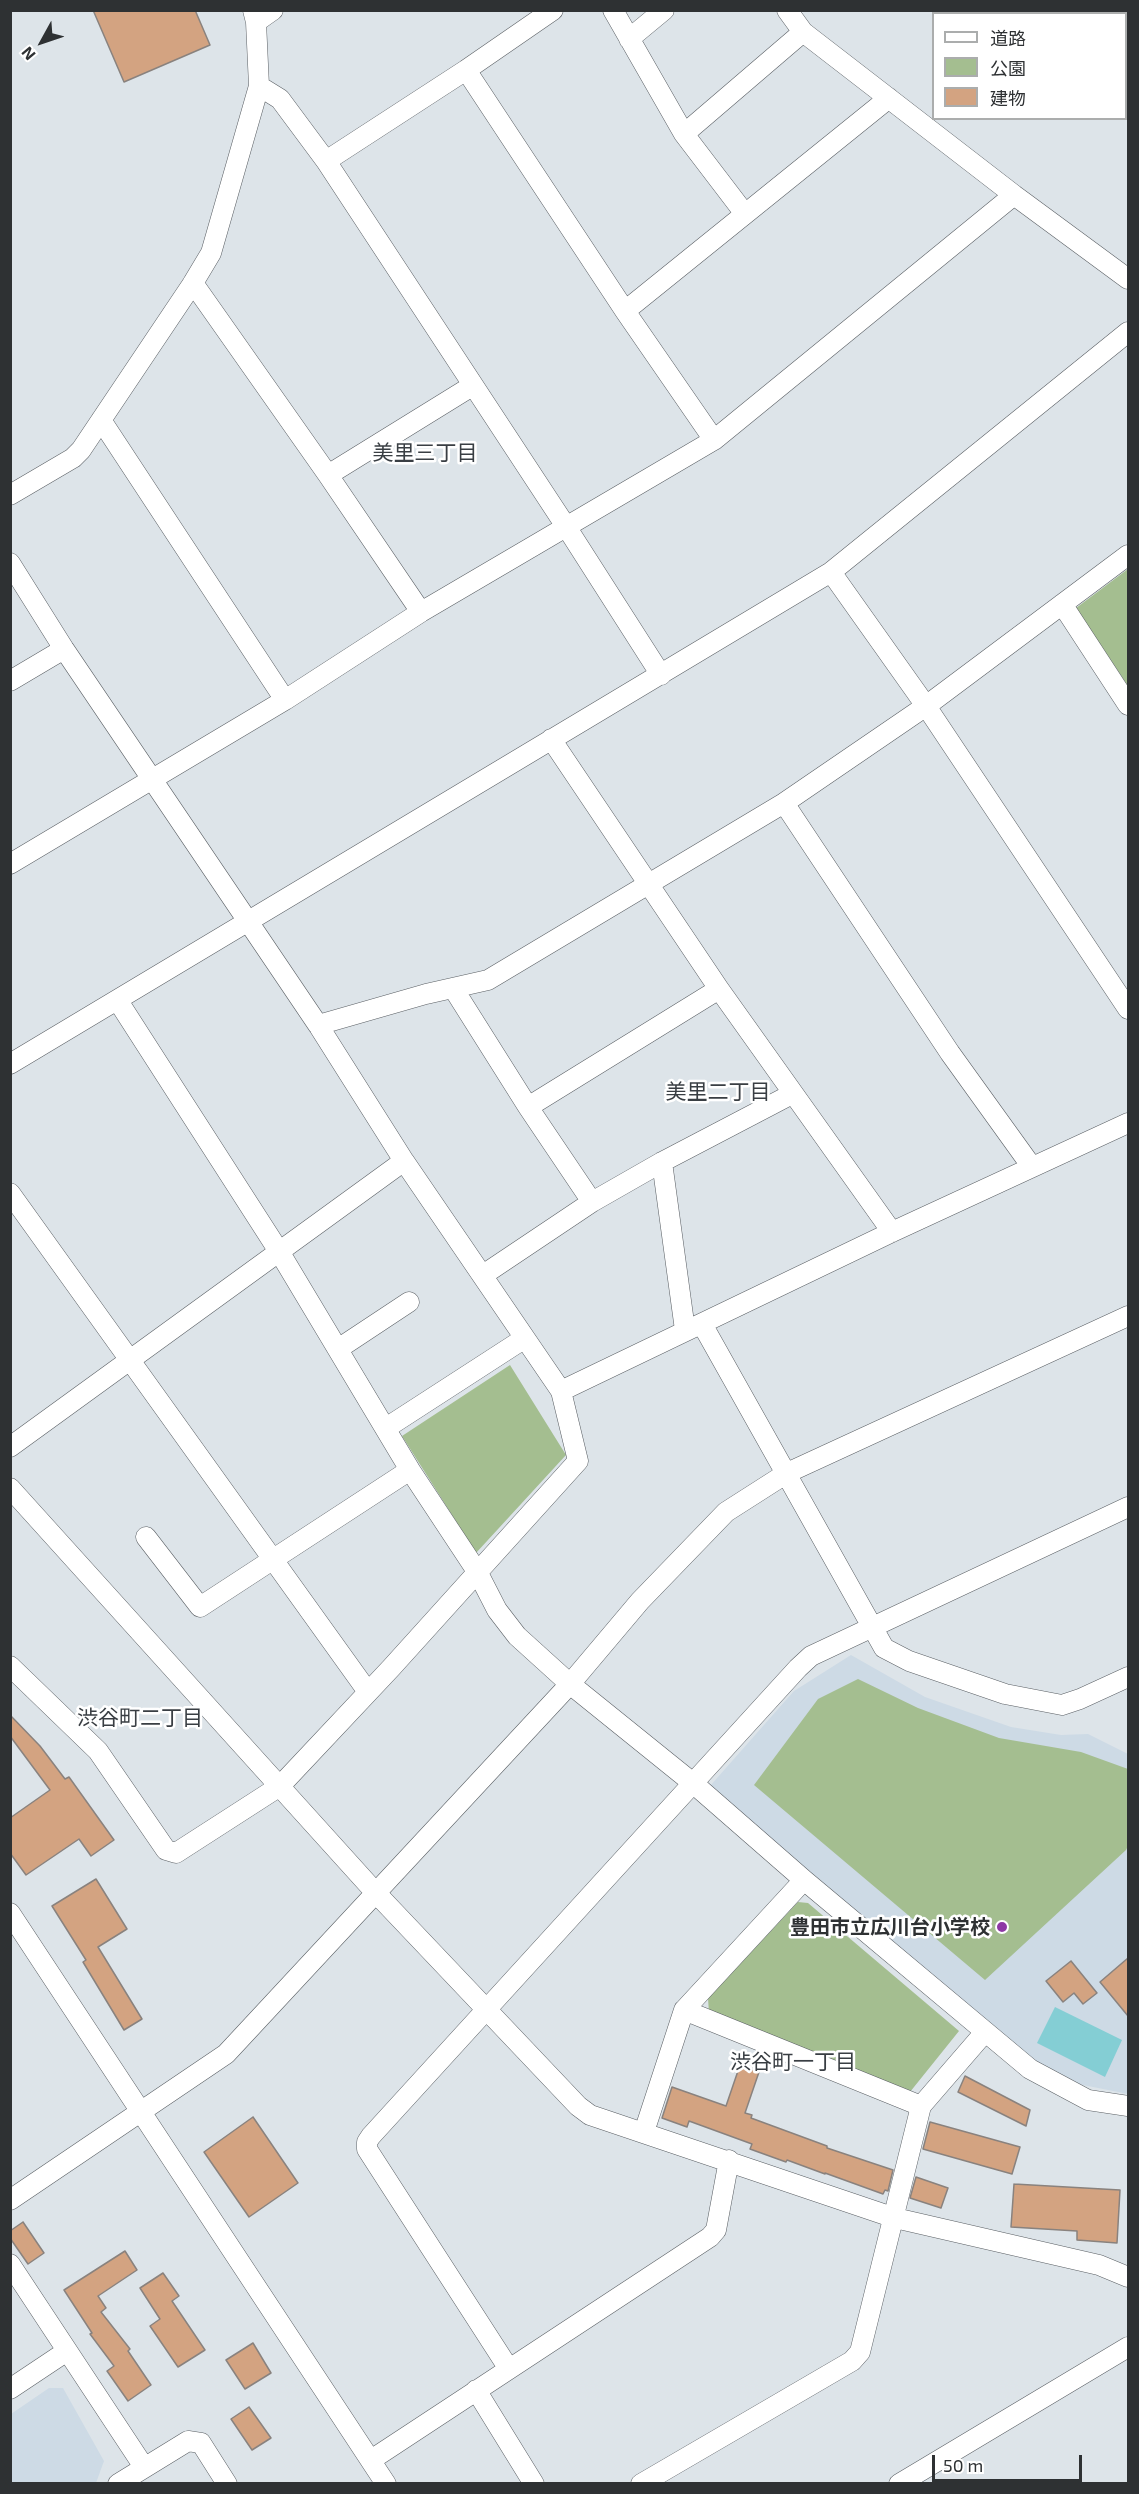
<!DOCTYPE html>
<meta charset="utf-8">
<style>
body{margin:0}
#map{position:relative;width:1139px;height:2494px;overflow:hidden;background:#dde4e9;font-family:"Exo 2","Noto Sans JP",sans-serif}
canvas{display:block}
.frame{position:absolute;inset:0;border:12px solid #2e3133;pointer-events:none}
.legend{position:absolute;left:932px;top:12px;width:195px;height:108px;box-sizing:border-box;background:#fff;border:2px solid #abadad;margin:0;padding:8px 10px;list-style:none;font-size:18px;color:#2e3133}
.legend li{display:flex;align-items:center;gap:12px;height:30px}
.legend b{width:30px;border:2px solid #abadad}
.north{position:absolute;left:12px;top:12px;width:60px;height:60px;-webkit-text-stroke:4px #fff;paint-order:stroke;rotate:230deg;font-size:16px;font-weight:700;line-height:24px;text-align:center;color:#2e3133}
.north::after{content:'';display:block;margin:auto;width:21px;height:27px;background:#2e3133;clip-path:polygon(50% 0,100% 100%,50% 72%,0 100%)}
.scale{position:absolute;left:932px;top:2455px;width:150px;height:27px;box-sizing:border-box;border:3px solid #2e3133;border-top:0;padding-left:8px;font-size:18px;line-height:21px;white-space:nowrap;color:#2e3133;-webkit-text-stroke:4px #fff;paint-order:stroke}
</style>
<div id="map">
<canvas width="1139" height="2494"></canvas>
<div class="frame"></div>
<ul class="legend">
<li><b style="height:8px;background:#fff"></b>道路</li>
<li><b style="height:16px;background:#a4be90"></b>公園</li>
<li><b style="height:16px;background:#d3a381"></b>建物</li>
</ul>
<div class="north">N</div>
<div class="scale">50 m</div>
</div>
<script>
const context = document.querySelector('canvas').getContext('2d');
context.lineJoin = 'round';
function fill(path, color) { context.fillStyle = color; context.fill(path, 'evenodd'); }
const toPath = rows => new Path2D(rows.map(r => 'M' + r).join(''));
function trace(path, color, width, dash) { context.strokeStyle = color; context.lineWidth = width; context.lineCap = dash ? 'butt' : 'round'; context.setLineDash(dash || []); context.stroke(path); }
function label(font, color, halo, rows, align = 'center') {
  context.font = font + ' "Exo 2","Noto Sans JP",sans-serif'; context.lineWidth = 5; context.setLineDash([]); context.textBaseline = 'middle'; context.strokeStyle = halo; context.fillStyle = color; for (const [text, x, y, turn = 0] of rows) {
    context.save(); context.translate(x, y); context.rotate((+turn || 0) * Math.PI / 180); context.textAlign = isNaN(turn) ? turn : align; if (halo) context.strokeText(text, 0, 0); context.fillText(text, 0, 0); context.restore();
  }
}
fill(toPath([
 [851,1655,925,1697,1011,1727,1061,1735,1088,1734,1128,1754,1128,2094,1078,2084,1021,2053,710,1786,794,1691],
 [49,2388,63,2388,104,2461,96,2483,11,2483,11,2414]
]), '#cddae5');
fill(toPath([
 [1128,569,1128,686,1076,608],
 [510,1365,566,1455,476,1553,402,1436],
 [858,1679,918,1708,999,1738,1081,1752,1128,1769,1128,1846,1126,1850,985,1980,754,1785,818,1699],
 [798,1902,808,1903,959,2031,910,2092,709,2013,708,1998]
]), '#a4be90');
fill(toPath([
 [1055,2007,1122,2040,1105,2077,1037,2043]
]), '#84ced4');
const building = toPath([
 [93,10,195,10,210,45,124,82,93,10],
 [10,1715,40,1746,65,1779,69,1777,114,1840,91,1856,79,1839,26,1875,10,1853,10,1818,50,1790,10,1736,10,1715],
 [96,1879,127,1929,98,1947,142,2019,124,2030,83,1962,86,1960,52,1906,96,1879],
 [1128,1958,1128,2016,1100,1982,1128,1958],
 [1071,1961,1097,1993,1083,2004,1074,1993,1063,2002,1046,1981,1071,1961],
 [740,2065,759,2072,745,2113,752,2115,751,2118,827,2146,827,2148,893,2170,888,2191,885,2190,883,2194,825,2173,825,2174,787,2160,786,2162,750,2149,752,2144,689,2121,687,2127,662,2118,672,2087,726,2106,740,2065],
 [965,2076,1030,2110,1026,2126,958,2092,965,2076],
 [253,2117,298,2183,249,2217,204,2152,253,2117],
 [930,2122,1020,2147,1012,2174,923,2149,930,2122],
 [916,2177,948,2188,941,2208,910,2198,916,2177],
 [1014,2184,1120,2190,1117,2243,1077,2240,1077,2231,1011,2227,1014,2184],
 [23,2222,44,2253,28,2264,10,2238,10,2231,23,2222],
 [125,2251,137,2270,98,2296,106,2308,101,2312,130,2349,128,2351,151,2385,128,2401,107,2371,114,2366,90,2334,92,2333,64,2290,125,2251],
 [163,2273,179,2296,172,2301,205,2350,178,2367,150,2326,160,2319,140,2288,163,2273],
 [253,2343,271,2373,245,2389,226,2360,253,2343],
 [249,2407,271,2438,252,2450,231,2419,249,2407]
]);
fill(building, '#d3a381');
trace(building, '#89827e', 1.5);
const minor = toPath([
 [613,10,684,134,745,214],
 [787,10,803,32,1014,195,1128,279],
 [1059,10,1063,14],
 [256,22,273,10],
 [629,39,664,10],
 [1126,61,1128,63],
 [466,70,625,311,714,440],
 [259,86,280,99,326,161,567,528,661,675],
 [684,134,803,32],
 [326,161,466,70,553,10],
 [193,283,328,475,421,612],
 [625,311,889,98],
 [101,420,285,700],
 [328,475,472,386],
 [10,495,73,458,81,450,193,283,211,253,259,86,256,22,253,10],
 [10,563,64,649,318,1025,404,1161,561,1391,578,1461,391,1668,280,1786,176,1853,166,1850,98,1751,10,1666],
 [831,572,926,706,1128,1009],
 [1062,604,1128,705],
 [10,681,64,649],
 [551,739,719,989,892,1232],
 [784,803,950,1053,1032,1167],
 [10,864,285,700,421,612,714,440,1014,195],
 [453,988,528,1107,592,1202],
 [118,1001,280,1253,410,1470,478,1573,497,1610,517,1636,570,1684,694,1784,804,1880,1030,2069,1088,2100,1128,2106],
 [318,1025,426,994,488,980,784,803,926,706,1128,555],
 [10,1064,831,572,1128,332],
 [528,1107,719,989],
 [662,1162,685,1330],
 [10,1193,368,1692],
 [483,1275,592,1202,662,1162,792,1094],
 [702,1324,884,1648,909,1661,1005,1694,1062,1705,1080,1699,1128,1677],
 [338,1349,409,1302],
 [561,1391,892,1232,1128,1123],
 [386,1428,525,1338],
 [10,1447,404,1161],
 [10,1488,375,1892,578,2106,590,2115,895,2218,1099,2265,1128,2277],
 [146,1537,200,1607,410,1470],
 [10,1913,386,2484],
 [684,2010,921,2106],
 [644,2132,684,2010,804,1880],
 [10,2200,226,2054,570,1684,640,1601,726,1512,787,1473,1128,1316],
 [10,2264,144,2467],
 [509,2369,367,2149,367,2142,371,2136,798,1668,811,1656,1128,1507],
 [10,2389,67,2351],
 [476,2390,534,2484],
 [371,2460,710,2237,716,2230,729,2160],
 [118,2484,188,2441,201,2443,227,2484],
 [641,2484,852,2361,860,2352,921,2106,985,2032],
 [899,2484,1128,2347]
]);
trace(minor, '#5a5f64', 21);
trace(minor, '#fff', 20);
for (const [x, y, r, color] of [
 [1002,1927,6,"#8e38a5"]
]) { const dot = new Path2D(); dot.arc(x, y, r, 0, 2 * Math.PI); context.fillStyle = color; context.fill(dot); trace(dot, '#fff', 2); }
label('bold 20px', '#2e3133', '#fff', [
 ["豊田市立広川台小学校",990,1927]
], 'right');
label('21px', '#393e43', '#fff', [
 ["美里三丁目",425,453],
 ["美里二丁目",718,1092],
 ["渋谷町二丁目",140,1718],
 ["渋谷町一丁目",793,2062]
]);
</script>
